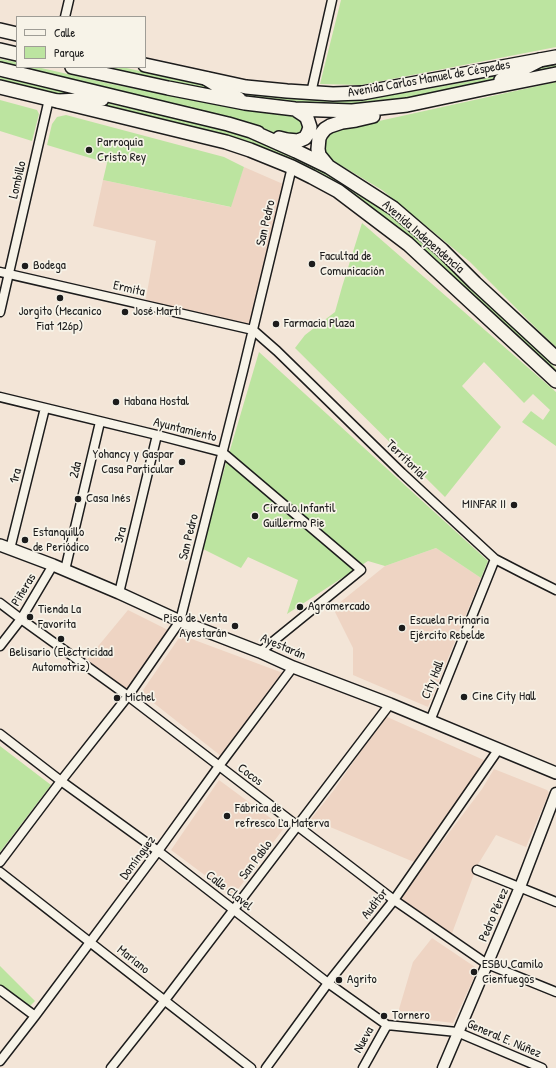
<!DOCTYPE html>
<meta charset="utf-8">
<style>
body{margin:0}
#map{position:relative;width:556px;height:1068px;overflow:hidden;background:#f3e5d7;font-family:"Patrick Hand",sans-serif}
canvas{display:block}
.legend{position:absolute;left:16px;top:16px;width:130px;height:52px;box-sizing:border-box;background:#f7f3e8;border:1px solid #9f9d96;margin:0;padding:5px 7px;list-style:none;font-size:12px;color:#1c1c1c}
.legend li{display:flex;align-items:center;gap:8px;height:20px}
.legend b{width:20px;border:1px solid #9f9d96}
</style>
<div id="map">
<canvas width="556" height="1068"></canvas>
<ul class="legend">
<li><b style="height:5px;background:#f7f3e8"></b>Calle</li>
<li><b style="height:11px;background:#bce4a0"></b>Parque</li>
</ul>
</div>
<script>
const context = document.querySelector('canvas').getContext('2d');
context.lineJoin = 'round';
function fill(path, color) { context.fillStyle = color; context.fill(path, 'evenodd'); }
const toPath = rows => new Path2D(rows.map(r => 'M' + r).join(''));
function trace(path, color, width, dash) { context.strokeStyle = color; context.lineWidth = width; context.lineCap = dash ? 'butt' : 'round'; context.setLineDash(dash || []); context.stroke(path); }
function label(font, color, halo, rows, align = 'center') {
  context.font = font + ' "Patrick Hand",sans-serif'; context.lineWidth = 3.5; context.setLineDash([]); context.textBaseline = 'middle'; context.strokeStyle = halo; context.fillStyle = color; for (const [text, x, y, turn = 0] of rows) {
    context.save(); context.translate(x, y); context.rotate((+turn || 0) * Math.PI / 180); context.textAlign = isNaN(turn) ? turn : align; if (halo) context.strokeText(text, 0, 0); context.fillText(text, 0, 0); context.restore();
  }
}
fill(toPath([
 [244,167,283,184,251,327,145,304,156,241,93,226,103,180,230,207],
 [436,548,481,578,428,707,353,675,353,648,333,608,385,566],
 [128,610,170,631,125,691,85,662],
 [181,635,283,673,221,756,141,693],
 [385,716,486,761,414,862,311,819,334,790],
 [494,769,547,790,549,793,526,847,496,835,477,866,451,936,400,898,482,789],
 [219,780,284,828,233,896,171,850],
 [432,938,478,969,453,1023,397,1016,413,962]
]), '#eed4c3');
fill(toPath([
 [341,0,556,0,556,47,361,85,320,84],
 [0,59,17,62,17,67,37,67,111,84,251,111,297,115,305,119,301,137,277,135,256,129,0,65],
 [556,65,556,68,417,96,390,100,357,103,322,105,278,102,227,95,104,67,122,67,228,91,255,95,279,98,357,99,417,91],
 [0,77,86,97,61,97,0,83],
 [556,82,556,347,538,330,470,262,382,190,327,157,323,152,323,141,329,132],
 [0,100,37,110,39,114,32,141,0,131],
 [102,102,205,125,241,135,274,147,337,179,371,201,394,218,417,237,547,359,556,369,556,375,406,235,378,213,330,182,102,107],
 [66,115,224,157,244,167,231,207,103,180,107,163,47,145,52,124,57,117],
 [362,223,556,392,556,446,522,422,531,411,543,420,550,410,533,394,524,403,484,362,462,386,501,427,445,497,295,348,305,335,335,312,342,287],
 [259,352,488,561,481,578,436,548,385,566,368,561,287,614,298,580,248,557,241,568,201,548],
 [0,746,51,785,0,852],
 [0,966,35,1001,29,1007,0,985]
]), '#bce4a0');
const minor = toPath([
 [65,17,69,0],
 [311,93,332,0],
 [0,272,253,330,277,351,402,473,495,559,524,574,556,590],
 [0,312,49,99],
 [0,397,157,435,222,452,361,570,260,652],
 [10,549,45,408],
 [65,570,100,422],
 [119,593,157,435],
 [0,603,21,619,128,696,394,900,487,964,556,992],
 [0,646,21,619,53,565],
 [430,721,495,559],
 [0,734,61,781,158,851,328,983,387,1025,457,1032,542,1068],
 [0,862,61,781,128,696,180,621,243,371,292,167],
 [477,870,556,902],
 [0,872,251,1068],
 [0,990,35,1016],
 [0,1061,35,1016,158,851,219,766,293,667],
 [111,1068,165,1000,390,704],
 [266,1068,328,983,394,900,498,750],
 [363,1068,387,1025]
]);
const tertiary = toPath([
 [443,1068,520,887,556,793]
]);
const secondary = toPath([
 [0,545,53,565,119,593,180,621,260,652,293,667,390,704,556,773]
]);
const primary = toPath([
 [0,30,17,34],
 [145,65,246,87,287,91,333,94,362,93,556,57],
 [0,87,226,142,250,150,292,167,312,177,338,191,408,244,556,381]
]);
const trunk = toPath([
 [0,50,17,54],
 [72,67,168,88,245,103,295,109,352,111,407,105,487,88,556,74],
 [0,69,228,124,258,133],
 [207,79,239,99],
 [501,80,540,60],
 [58,101,102,99],
 [251,131,296,151,329,167,393,208,442,250,475,283,556,358],
 [279,138,287,140,298,141,305,138,308,133,310,127,307,118,304,115,295,109],
 [328,166,319,155,318,149,319,138,321,134,325,129,330,126,342,122,356,120,373,116]
]);
trace(minor, '#1c1c1c', 11);
trace(tertiary, '#1c1c1c', 13);
trace(secondary, '#1c1c1c', 14);
trace(primary, '#1c1c1c', 16);
trace(trunk, '#1c1c1c', 16);
trace(minor, '#f7f3e8', 8);
trace(tertiary, '#f7f3e8', 10);
trace(secondary, '#f7f3e8', 11);
trace(primary, '#f7f3e8', 13);
trace(trunk, '#f7f3e8', 13);
for (const [x, y, r, color] of [
 [89,150,4,"#1c1c1c"],
 [312,264,4,"#1c1c1c"],
 [25,266,4,"#1c1c1c"],
 [60,298,4,"#1c1c1c"],
 [125,312,4,"#1c1c1c"],
 [276,324,4,"#1c1c1c"],
 [116,402,4,"#1c1c1c"],
 [182,462,4,"#1c1c1c"],
 [78,499,4,"#1c1c1c"],
 [514,505,4,"#1c1c1c"],
 [255,516,4,"#1c1c1c"],
 [25,540,4,"#1c1c1c"],
 [300,607,4,"#1c1c1c"],
 [30,617,4,"#1c1c1c"],
 [235,626,4,"#1c1c1c"],
 [402,628,4,"#1c1c1c"],
 [61,639,4,"#1c1c1c"],
 [464,697,4,"#1c1c1c"],
 [117,698,4,"#1c1c1c"],
 [227,816,4,"#1c1c1c"],
 [474,972,4,"#1c1c1c"],
 [339,980,4,"#1c1c1c"],
 [384,1016,4,"#1c1c1c"]
]) { const dot = new Path2D(); dot.arc(x, y, r, 0, 2 * Math.PI); context.fillStyle = color; context.fill(dot); trace(dot, '#f7f3e8', 1.5); }
label('13px', '#1c1c1c', '#f7f3e8', [
 ["Avenida Carlos Manuel de Céspedes",429,79,-10],
 ["Lombillo",18,180,-77],
 ["San Pedro",266,223,-77],
 ["Avenida Independencia",423,237,41],
 ["Ermita",129,289,13],
 ["Ayuntamiento",185,430,14],
 ["Territorial",406,460,44],
 ["2da",76,470,-77],
 ["1ra",16,476,-76],
 ["3ra",121,535,-76],
 ["San Pedro",189,537,-76],
 ["Piñeras",24,590,-59],
 ["Ayestarán",283,647,23],
 ["City Hall",433,680,-68],
 ["Cocos",250,775,37],
 ["Domínguez",138,858,-54],
 ["San Pablo",256,860,-53],
 ["Calle Clavel",229,891,38],
 ["Auditor",375,904,-52],
 ["Pedro Pérez",494,915,-67],
 ["Mariano",133,960,38],
 ["General E. Núñez",504,1039,23],
 ["Nueva",364,1040,-61]
]);
label('13px', '#1c1c1c', '#f7f3e8', [
 ["Parroquia",97,143],
 ["Cristo Rey",97,158],
 ["Facultad de",320,257],
 ["Comunicación",320,272],
 ["Bodega",33,266],
 ["Jorgito (Mecanico",60,312,"center"],
 ["Fiat 126p)",60,327,"center"],
 ["José Martí",133,312],
 ["Farmacia Plaza",284,324],
 ["Habana Hostal",124,402],
 ["Yohancy y Gaspar",174,455,"right"],
 ["Casa Particular",174,470,"right"],
 ["Casa Inés",86,499],
 ["MINFAR II",506,505,"right"],
 ["Círculo Infantil",263,509],
 ["Guillermo Pie",263,524],
 ["Estanquillo",33,533],
 ["de Periódico",33,548],
 ["Agromercado",308,607],
 ["Tienda La",38,610],
 ["Favorita",38,625],
 ["Piso de Venta",227,619,"right"],
 ["Ayestarán",227,634,"right"],
 ["Escuela Primaria",410,621],
 ["Ejército Rebelde",410,636],
 ["Belisario (Electricidad",61,653,"center"],
 ["Automotriz)",61,668,"center"],
 ["Cine City Hall",472,697],
 ["Michel",125,698],
 ["Fábrica de",235,809],
 ["refresco La Materva",235,824],
 ["ESBU Camilo",482,965],
 ["Cienfuegos",482,980],
 ["Agrito",347,980],
 ["Tornero",392,1016]
], 'left');
</script>
